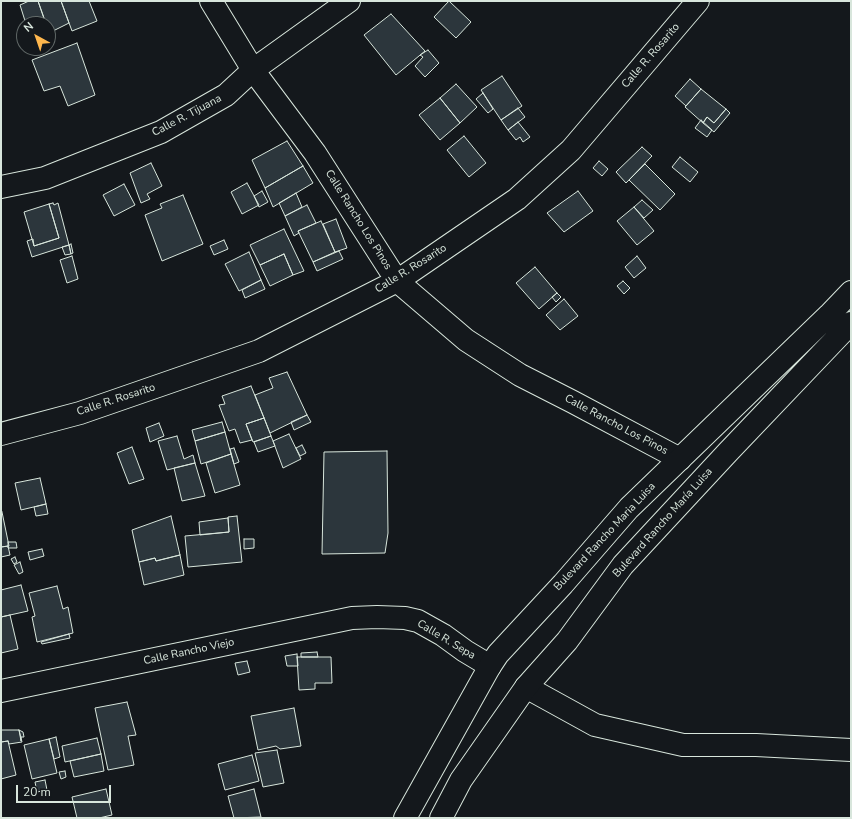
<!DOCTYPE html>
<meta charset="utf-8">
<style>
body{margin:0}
#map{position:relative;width:852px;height:819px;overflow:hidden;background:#14181c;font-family:"Nunito Sans",sans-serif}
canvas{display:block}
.frame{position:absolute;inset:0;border:2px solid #d8e6dc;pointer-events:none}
.north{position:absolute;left:16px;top:16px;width:40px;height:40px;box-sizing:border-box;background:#14181c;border:1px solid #626a69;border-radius:50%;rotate:320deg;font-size:11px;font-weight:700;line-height:16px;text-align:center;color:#d8e6dc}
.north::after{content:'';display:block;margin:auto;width:14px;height:18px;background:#ffb74d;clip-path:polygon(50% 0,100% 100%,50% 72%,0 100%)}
.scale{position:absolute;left:16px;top:785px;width:95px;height:18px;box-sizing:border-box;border:2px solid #d8e6dc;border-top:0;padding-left:5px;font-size:12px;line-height:14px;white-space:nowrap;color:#d8e6dc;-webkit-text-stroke:3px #14181c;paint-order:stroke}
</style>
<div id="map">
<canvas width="852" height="819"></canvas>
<div class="frame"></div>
<div class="north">N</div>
<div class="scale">20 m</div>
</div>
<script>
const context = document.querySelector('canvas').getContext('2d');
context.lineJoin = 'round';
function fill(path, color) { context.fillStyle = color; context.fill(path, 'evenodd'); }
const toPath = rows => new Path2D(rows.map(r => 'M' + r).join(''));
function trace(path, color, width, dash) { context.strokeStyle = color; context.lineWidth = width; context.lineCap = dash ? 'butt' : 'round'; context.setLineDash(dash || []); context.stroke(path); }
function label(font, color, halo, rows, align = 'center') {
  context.font = font + ' "Nunito Sans",sans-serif'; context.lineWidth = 3; context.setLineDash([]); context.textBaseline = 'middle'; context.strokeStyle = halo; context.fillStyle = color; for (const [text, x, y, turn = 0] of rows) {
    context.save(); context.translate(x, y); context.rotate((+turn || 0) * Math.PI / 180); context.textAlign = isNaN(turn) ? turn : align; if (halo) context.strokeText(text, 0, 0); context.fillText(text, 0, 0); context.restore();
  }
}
const building = toPath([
 [29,1,38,1,46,24,26,24,20,5,29,1],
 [38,1,61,1,69,23,49,33,48,24,46,24,38,1],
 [61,1,89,1,97,21,72,31,61,1],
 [449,1,471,22,456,38,434,17,449,1],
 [391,14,425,51,396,75,364,35,391,14],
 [77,43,95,95,68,106,60,86,44,91,32,60,77,43],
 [428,50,439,63,425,77,415,66,423,57,420,55,428,50],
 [502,76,522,106,501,120,481,90,502,76],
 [690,79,701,89,686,106,675,96,690,79],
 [456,84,477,107,460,123,440,98,456,84],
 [701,89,726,109,714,123,707,117,703,123,685,107,701,89],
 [483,93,493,109,488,113,476,99,483,93],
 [440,98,460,123,440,140,419,115,440,98],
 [518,108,525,117,508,130,501,120,518,108],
 [726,109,730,113,714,132,703,123,707,117,714,123,726,109],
 [701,120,712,130,707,137,695,128,701,120],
 [518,122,530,137,523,142,520,137,516,140,508,130,518,122],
 [464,136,486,163,469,177,447,150,464,136],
 [287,141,303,166,265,188,252,160,287,141],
 [642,147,652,156,626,183,616,172,642,147],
 [680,157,698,172,690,182,672,167,680,157],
 [599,161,608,169,602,176,593,168,599,161],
 [151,163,162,186,147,194,150,199,141,203,130,173,151,163],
 [645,164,675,194,660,210,629,180,645,164],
 [303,166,313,183,273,207,265,188,303,166],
 [247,183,259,205,242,214,231,192,247,183],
 [124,184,135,205,114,216,103,195,124,184],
 [262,191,268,202,259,207,254,196,262,191],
 [578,191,593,211,564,232,547,213,578,191],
 [296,193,302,207,285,216,279,203,296,193],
 [183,195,203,244,162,261,145,215,162,208,160,204,183,195],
 [642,200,653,210,644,218,634,207,642,200],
 [53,203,54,205,58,203,69,245,32,257,27,241,33,239,34,246,59,238,49,204,53,203],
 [49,204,59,238,34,246,24,212,49,204],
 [307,205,316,223,298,231,299,233,294,236,285,216,307,205],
 [634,207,654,231,637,245,617,221,634,207],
 [336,219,347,248,335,252,323,224,336,219],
 [321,221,335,252,313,262,298,231,321,221],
 [284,229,304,271,293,275,284,254,260,265,250,245,284,229],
 [224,240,228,249,214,255,210,246,224,240],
 [71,244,73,253,71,254,69,245,71,244],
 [69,245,71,254,65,255,62,247,69,245],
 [339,251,343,259,317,271,313,262,339,251],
 [249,252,261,280,239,291,225,264,249,252],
 [284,254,293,275,270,286,260,265,284,254],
 [72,256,78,279,67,283,60,260,72,256],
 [637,256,646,268,634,278,625,267,637,256],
 [535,267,557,293,539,309,516,283,535,267],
 [261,280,265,289,245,298,242,290,261,280],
 [623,281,630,288,624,294,617,286,623,281],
 [557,293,561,297,556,302,552,297,557,293],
 [564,299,578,316,560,330,546,315,564,299],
 [287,372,307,415,270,433,255,395,273,388,269,378,287,372],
 [251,386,264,418,246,424,252,440,240,443,235,429,229,431,219,405,225,404,222,396,251,386],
 [307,415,311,422,294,430,291,422,307,415],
 [264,418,271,436,253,442,246,424,264,418],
 [222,422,225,432,195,441,192,430,222,422],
 [159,423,164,436,150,442,146,428,159,423],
 [225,432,231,454,201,464,195,441,225,432],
 [289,434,301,459,283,468,273,441,289,434],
 [177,436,184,459,193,455,195,463,167,470,158,441,177,436],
 [271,436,275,446,258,452,254,442,271,436],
 [302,445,306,453,300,456,296,448,302,445],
 [132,447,144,479,129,484,117,453,132,447],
 [234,448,239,462,234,464,230,449,234,448],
 [387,451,388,533,385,553,322,554,324,452,387,451],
 [231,454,240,485,215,493,206,463,231,454],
 [195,463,205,496,182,501,174,468,195,463],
 [40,478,46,504,21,510,15,483,40,478],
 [46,504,48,514,36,516,34,507,46,504],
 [2,512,9,546,1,547,1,513,2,512],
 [171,516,180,555,156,561,155,558,139,562,132,530,171,516],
 [237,516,242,562,188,567,185,536,229,532,228,517,237,516],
 [228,518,229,532,200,535,199,522,228,518],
 [244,539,254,539,254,548,244,549,244,539],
 [8,542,16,542,17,548,8,548,8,542],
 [8,546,10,555,1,557,1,547,8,546],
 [42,549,44,556,30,560,28,552,42,549],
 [180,555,184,575,144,585,139,562,155,558,156,561,180,555],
 [15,557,17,562,14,564,11,559,15,557],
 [20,562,23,572,19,574,14,565,20,562],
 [21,585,28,611,1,617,1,590,21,585],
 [57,586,63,609,68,607,73,633,37,642,32,617,35,616,29,593,57,586],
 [10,615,18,649,1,653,1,617,10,615],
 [69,634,70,638,42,644,41,642,69,634],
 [317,652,318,657,301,657,301,653,317,652],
 [297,654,298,666,287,666,285,656,297,654],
 [297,657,331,657,332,683,315,683,315,689,299,690,297,657],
 [247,661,250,672,238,675,235,663,247,661],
 [127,702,136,735,128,736,134,765,108,770,95,708,127,702],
 [294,708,301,746,280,749,276,746,258,750,251,716,294,708],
 [1,730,19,730,22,742,9,744,8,741,1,742,1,730],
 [19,730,23,732,24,737,21,737,21,741,19,730],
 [56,737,60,757,54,759,49,739,56,737],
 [97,738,101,754,65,762,62,746,97,738],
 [49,739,57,773,32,779,24,745,49,739],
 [8,741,16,775,1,779,1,742,8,741],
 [277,750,284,783,263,787,255,753,277,750],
 [101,754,104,771,74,777,70,761,101,754],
 [252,755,259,781,225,790,218,764,252,755],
 [65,771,66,777,61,779,59,772,65,771],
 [45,780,47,790,37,792,35,782,45,780],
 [106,789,112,815,99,818,77,818,72,797,106,789],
 [254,789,261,817,234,818,228,796,254,789]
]);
fill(building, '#2c363c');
trace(building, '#d8e6dc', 1);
const street = toPath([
 [211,1,253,70,315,153,397,281,466,340,520,375,573,402,680,459],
 [1,187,45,178,161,132,226,95,253,70,349,1],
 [1,434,80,413,259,351,397,281,517,199,571,150,698,1],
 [526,687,595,725,683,745,756,745,851,750],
 [1,691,352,618,377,617,405,618,418,621,443,635,465,651,490,666]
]);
const secondary = toPath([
 [405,818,490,666,498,654,563,584,629,508,829,315,851,292],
 [441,818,461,780,526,687,567,641,623,565,728,452,851,323]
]);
trace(street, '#d8e6dc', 24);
trace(secondary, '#d8e6dc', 24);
trace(street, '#14181c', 22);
trace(secondary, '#14181c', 22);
label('11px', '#d8e6dc', '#14181c', [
 ["Calle R. Rosarito",651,56,-49],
 ["Calle R. Tijuana",187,116,-28],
 ["Calle Rancho Los Pinos",358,220,58],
 ["Calle R. Rosarito",411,269,-32],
 ["Calle R. Rosarito",116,400,-18],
 ["Calle Rancho Los Pinos",616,425,28],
 ["Bulevard Rancho María Luisa",663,523,-48],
 ["Bulevard Rancho Maria Luisa",605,537,-47],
 ["Calle R. Sepa",446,640,31],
 ["Calle Rancho Viejo",189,652,-12]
]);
</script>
